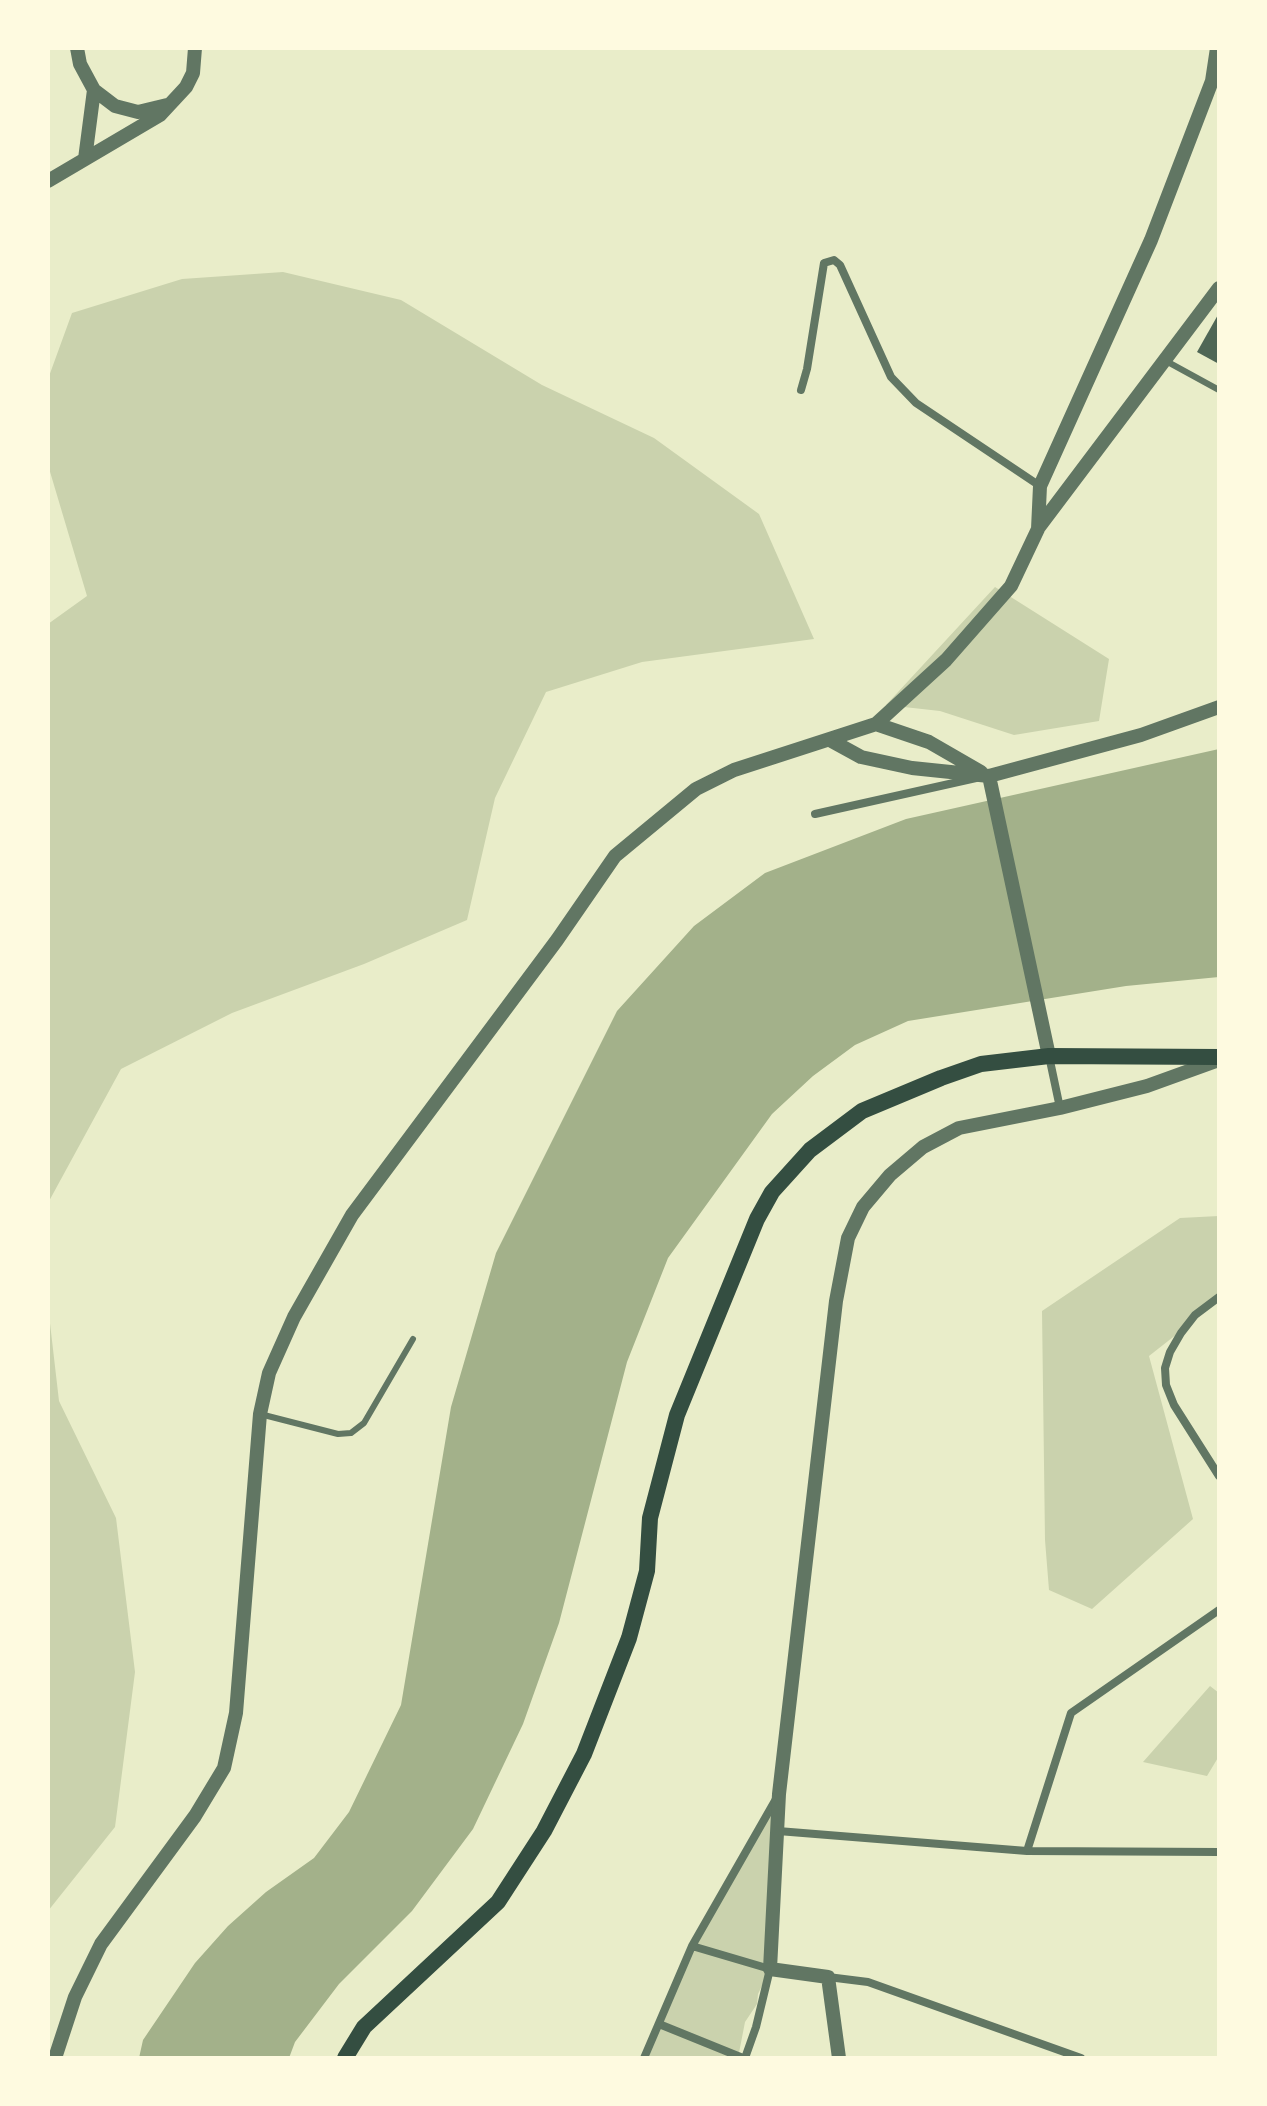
<!DOCTYPE html>
<style>
body{margin:0}
#map{position:relative;width:1267px;height:2106px;overflow:hidden;background:#e9edc9;font-family:"Alegreya Sans",sans-serif}
canvas{display:block}
.frame{position:absolute;inset:0;border:50px solid #fefae0;pointer-events:none}
</style>
<div id="map">
<canvas width="1267" height="2106"></canvas>
<div class="frame"></div>
</div>
<script>
const context = document.querySelector('canvas').getContext('2d');
context.lineJoin = 'round';
function fill(path, color) { context.fillStyle = color; context.fill(path, 'evenodd'); }
const toPath = rows => new Path2D(rows.map(r => 'M' + r).join(''));
function trace(path, color, width, dash) { context.strokeStyle = color; context.lineWidth = width; context.lineCap = dash ? 'butt' : 'round'; context.setLineDash(dash || []); context.stroke(path); }
fill(toPath([
 [283,272,401,300,542,385,654,438,759,514,814,639,642,662,546,692,495,798,467,920,364,964,232,1013,121,1069,48,1203,48,624,87,596,48,465,48,379,72,313,182,279],
 [995,587,1109,659,1099,721,1014,735,940,711,886,705],
 [1219,1216,1219,1301,1149,1356,1193,1519,1092,1609,1049,1590,1045,1540,1042,1311,1180,1218],
 [48,1306,59,1401,116,1518,135,1672,115,1827,48,1911],
 [1210,1686,1219,1693,1219,1756,1207,1776,1143,1762],
 [779,1794,770,1969,758,1994,757,2004,745,2022,738,2058,643,2058,692,1946]
]), '#cad2ad');
fill(toPath([
 [1219,749,1219,977,1126,986,908,1021,855,1045,813,1076,772,1114,668,1258,627,1362,559,1623,523,1724,473,1829,412,1911,339,1984,295,2042,289,2058,139,2058,143,2040,195,1963,228,1926,266,1892,314,1858,349,1812,401,1705,451,1407,496,1253,617,1011,694,926,765,873,906,819]
]), '#a3b18a');
fill(toPath([
 [1219,313,1219,364,1197,352]
]), '#4f6655');
trace(toPath([
 [1166,361,1219,390],
 [260,1414,338,1434,351,1433,364,1423,413,1339]
]), '#617663', 6);
trace(toPath([
 [801,390,807,369,824,263,834,260,840,265,891,377,916,403,1040,486],
 [815,814,976,778],
 [1049,1056,1060,1108],
 [1219,1297,1195,1315,1181,1333,1170,1352,1165,1368,1166,1385,1174,1405,1219,1476],
 [778,1831,1027,1851,1219,1852],
 [1027,1851,1071,1713,1219,1610],
 [692,1946,770,1969,756,2027,745,2058],
 [828,1977,868,1982,1081,2058],
 [659,2024,743,2058],
 [644,2058,692,1946,776,1799]
]), '#617663', 8);
trace(toPath([
 [77,48,80,64,94,90,115,106,138,112,167,105],
 [85,159,94,90],
 [48,181,160,115,186,87,193,73,195,48],
 [1039,527,1219,288],
 [876,724,929,742,981,772],
 [830,740,861,757,912,768,989,776,1141,735,1219,707],
 [989,776,1049,1056],
 [55,2058,75,1997,101,1944,195,1816,224,1768,236,1713,260,1414,269,1373,294,1317,352,1215,557,940,615,856,696,789,734,770,876,724,946,660,1011,586,1038,529,1040,486,1151,240,1212,81,1217,48],
 [839,2058,828,1977,770,1969,779,1794,836,1301,848,1238,863,1207,890,1175,923,1147,959,1128,1060,1108,1147,1086,1219,1060]
]), '#617663', 14);
trace(toPath([
 [345,2058,364,2027,498,1902,544,1831,584,1754,629,1638,647,1571,650,1518,677,1415,757,1219,772,1192,810,1150,862,1111,941,1078,981,1064,1049,1056,1219,1057]
]), '#344e41', 16);
</script>
